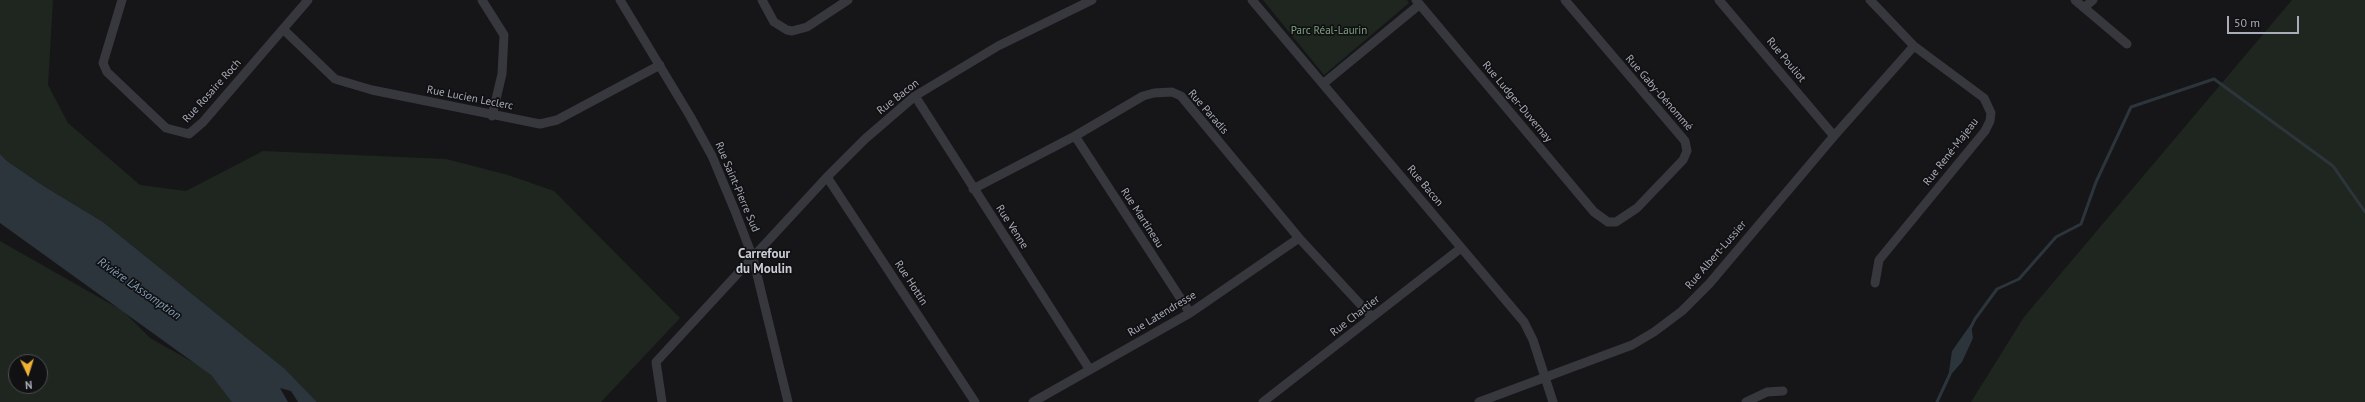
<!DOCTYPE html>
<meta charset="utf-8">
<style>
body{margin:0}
#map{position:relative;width:2365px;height:402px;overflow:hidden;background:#161618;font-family:"PT Sans",sans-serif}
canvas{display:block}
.north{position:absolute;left:8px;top:354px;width:40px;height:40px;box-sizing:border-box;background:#111113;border:1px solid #4d4f55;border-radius:50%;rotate:176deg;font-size:11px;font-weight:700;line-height:16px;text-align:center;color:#a8adb8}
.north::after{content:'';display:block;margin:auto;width:14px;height:18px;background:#f2b134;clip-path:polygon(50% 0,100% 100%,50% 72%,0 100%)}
.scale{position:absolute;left:2227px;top:16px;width:72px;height:18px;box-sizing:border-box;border:2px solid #a8adb8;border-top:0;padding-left:5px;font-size:12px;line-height:14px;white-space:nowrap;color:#a8adb8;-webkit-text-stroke:3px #111113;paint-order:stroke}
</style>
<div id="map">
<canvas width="2365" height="402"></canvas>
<div class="north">N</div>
<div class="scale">50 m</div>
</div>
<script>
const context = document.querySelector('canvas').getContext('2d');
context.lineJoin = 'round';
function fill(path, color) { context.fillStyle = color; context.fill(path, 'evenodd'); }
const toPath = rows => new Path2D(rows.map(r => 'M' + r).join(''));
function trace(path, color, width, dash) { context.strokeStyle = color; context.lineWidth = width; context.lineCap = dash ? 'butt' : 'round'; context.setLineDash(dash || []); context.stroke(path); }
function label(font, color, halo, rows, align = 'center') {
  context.font = font + ' "PT Sans",sans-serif'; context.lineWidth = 3.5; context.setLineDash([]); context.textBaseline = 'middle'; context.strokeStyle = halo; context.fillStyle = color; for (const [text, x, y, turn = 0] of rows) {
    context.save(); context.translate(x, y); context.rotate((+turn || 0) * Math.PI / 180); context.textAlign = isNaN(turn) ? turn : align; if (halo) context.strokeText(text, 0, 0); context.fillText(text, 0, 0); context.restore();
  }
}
fill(toPath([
 [0,0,53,0,48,85,68,123,140,185,186,191,263,151,446,159,508,175,554,191,680,318,601,402,317,402,285,369,103,222,42,185,7,161,0,154],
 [1263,0,1407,0,1409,3,1324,75],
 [2292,0,2365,0,2365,402,1971,402,2024,317],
 [0,241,123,311,150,338,205,369,237,402,0,402],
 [16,362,40,362,40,386,16,386]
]), '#1e261f');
fill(toPath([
 [0,154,7,161,42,185,103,222,285,369,317,402,298,402,291,391,280,388,288,402,232,402,211,375,0,223],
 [1971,324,1973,338,1962,362,1948,378,1952,351]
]), '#2c353c');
trace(toPath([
 [1970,329,1975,319,1997,289,2019,279,2056,237,2081,224,2096,182,2131,107,2214,79,2333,166,2365,212],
 [1937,402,1950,374]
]), '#2c353c', 3);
trace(toPath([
 [122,0,103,63,107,72,166,128,189,134,203,122,308,0],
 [482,0,504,35,502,74,492,116],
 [620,0,690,116,712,156,735,211,753,258,788,402],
 [762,0,774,22,787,30,792,31,807,27,848,0],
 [1252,0,1524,322,1533,340,1553,402],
 [1416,0,1594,212,1608,222,1616,222,1637,208,1683,160,1687,151,1685,141,1565,0],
 [1719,0,1834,136],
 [1870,0,1914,46,1984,98,1991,113,1990,121,1985,131,1879,260,1875,283],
 [2075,0,2127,44],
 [2084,8,2093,0],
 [283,29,335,79,372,90,540,124,557,120,660,65],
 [1324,83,1419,5],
 [915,96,1090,370],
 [1075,136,1190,313],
 [827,177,975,402],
 [973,189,1075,136,1143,96,1154,93,1172,92,1181,96,1299,238,1372,317],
 [662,402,656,362,827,177,865,139,915,96,998,46,1092,0],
 [1033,402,1190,313,1299,238],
 [1263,402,1461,248],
 [1479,402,1632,345,1654,332,1682,311,1709,284,1834,136,1914,46],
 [1746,402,1767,392,1783,391]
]), '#37383d', 9);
label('11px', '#7fa381', '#111113', [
 ["Parc Réal-Laurin",1329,31]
]);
label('11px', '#a8adb8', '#111113', [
 ["Rue Pouliot",1786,60,50],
 ["Rue Rosaire Roch",212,91,-48],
 ["Rue Gaby-Dénommé",1659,93,49],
 ["Rue Bacon",898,97,-38],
 ["Rue Lucien Leclerc",470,98,11],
 ["Rue Ludger-Duvernay",1517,102,50],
 ["Rue Paradis",1208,112,49],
 ["Rue René-Majeau",1951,152,-52],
 ["Rue Bacon",1425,186,50],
 ["Rue Saint-Pierre Sud",737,187,67],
 ["Rue Martineau",1142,218,57],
 ["Rue Venne",1012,227,57],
 ["Rue Albert-Lussier",1716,255,-49],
 ["Rue Hottin",911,283,57],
 ["Rue Latendresse",1162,314,-31],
 ["Rue Chartier",1355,316,-38]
]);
label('italic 12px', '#7f9bb3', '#111113', [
 ["Rivière L'Assomption",139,289,35]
]);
label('bold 13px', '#c9ccd4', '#111113', [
 ["Carrefour",764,254],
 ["du Moulin",764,269]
]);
</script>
